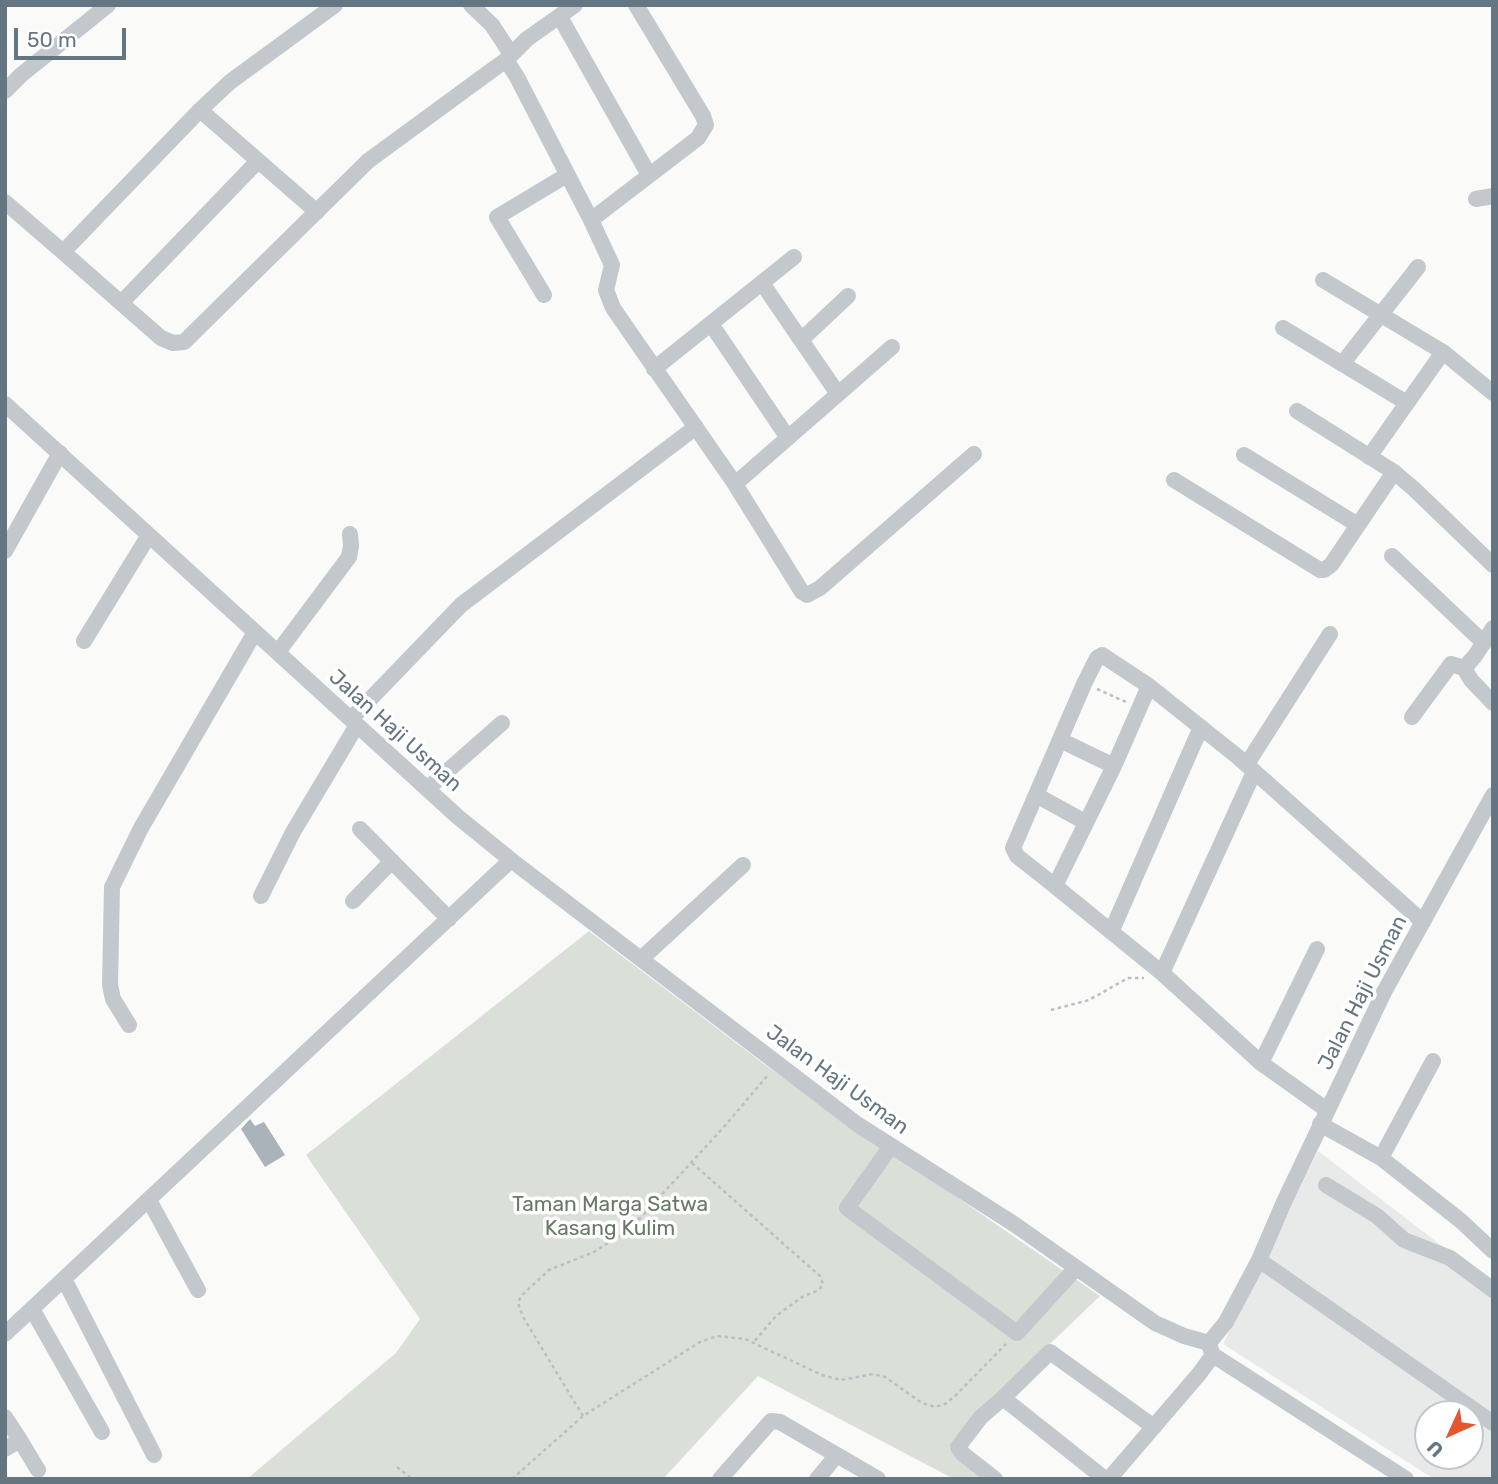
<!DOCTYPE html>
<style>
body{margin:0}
#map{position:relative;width:1498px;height:1484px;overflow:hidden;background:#fafaf8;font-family:Rubik,sans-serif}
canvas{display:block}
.frame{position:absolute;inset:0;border:7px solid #657683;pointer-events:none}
.north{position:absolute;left:1414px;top:1400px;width:70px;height:70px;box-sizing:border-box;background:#fff;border:2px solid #c1c8cd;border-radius:50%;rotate:225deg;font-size:19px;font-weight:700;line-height:28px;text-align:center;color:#657683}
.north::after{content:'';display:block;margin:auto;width:24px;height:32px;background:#e4572e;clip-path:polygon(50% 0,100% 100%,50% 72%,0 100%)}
.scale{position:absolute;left:14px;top:28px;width:112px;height:32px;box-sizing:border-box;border:4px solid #657683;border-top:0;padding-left:9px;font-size:21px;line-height:24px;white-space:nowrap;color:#657683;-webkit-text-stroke:5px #fff;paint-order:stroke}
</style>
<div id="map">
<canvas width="1498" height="1484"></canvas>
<div class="frame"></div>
<div class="north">U</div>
<div class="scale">50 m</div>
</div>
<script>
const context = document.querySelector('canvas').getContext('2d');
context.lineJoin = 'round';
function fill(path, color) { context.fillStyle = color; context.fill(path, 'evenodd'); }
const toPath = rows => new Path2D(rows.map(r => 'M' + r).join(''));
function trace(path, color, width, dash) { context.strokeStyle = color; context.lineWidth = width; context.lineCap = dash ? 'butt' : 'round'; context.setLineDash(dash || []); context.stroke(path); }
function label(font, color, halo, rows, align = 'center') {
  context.font = font + ' Rubik,sans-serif'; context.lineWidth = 7; context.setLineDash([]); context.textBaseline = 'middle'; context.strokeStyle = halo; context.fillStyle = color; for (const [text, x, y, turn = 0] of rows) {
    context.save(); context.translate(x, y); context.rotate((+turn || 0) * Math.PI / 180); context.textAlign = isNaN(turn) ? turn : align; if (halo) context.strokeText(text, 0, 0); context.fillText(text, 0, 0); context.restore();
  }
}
fill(toPath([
 [1318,1151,1493,1285,1493,1479,1434,1479,1223,1344],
 [1428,1414,1470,1414,1470,1456,1428,1456]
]), '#e8e9e9');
fill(toPath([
 [589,931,764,1064,1100,1296,982,1409,949,1448,987,1479,954,1479,758,1376,663,1479,247,1479,396,1353,420,1319,306,1155]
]), '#dadfd7');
fill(toPath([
 [250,1119,255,1126,264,1122,285,1155,265,1167,241,1129]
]), '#aab3b9');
trace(toPath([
 [1097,689,1126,702],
 [1051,1010,1089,1000,1128,978,1144,978],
 [692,1163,820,1276,823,1284,819,1290,802,1297,776,1316,753,1343],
 [583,1416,523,1317,518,1303,521,1296,549,1270,594,1252,631,1228,723,1128,768,1075],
 [397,1467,412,1479],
 [512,1479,583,1416,700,1342,717,1336,745,1339,822,1375,841,1380,873,1374,885,1377,922,1403,935,1407,945,1404,956,1395,1006,1344]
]), '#bbbfc2', 2.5, [3.5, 3.5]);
trace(toPath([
 [471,5,492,25,511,54],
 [560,17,649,175],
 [506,60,517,77,591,220,612,265,606,290,613,308,735,484,802,592,807,595,820,588,974,454],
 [5,91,21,75,108,5],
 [200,110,317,212],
 [1476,199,1493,196],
 [5,202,63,252,200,110,230,82,335,5],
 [591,220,698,138,706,125,703,116,636,5],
 [63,252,161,338,173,343,184,342,368,161,484,76,506,60,527,39,575,5],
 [1323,280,1443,352,1493,393],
 [762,283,838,394],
 [544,295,497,217,567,175],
 [121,303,258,161],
 [711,324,788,438],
 [1283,328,1407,403],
 [801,340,848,296],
 [1342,364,1418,267],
 [654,369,794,257],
 [5,404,458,817,511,860,857,1124,1014,1224,1155,1323,1184,1336,1209,1343],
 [1297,411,1394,472,1414,489,1493,565],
 [1244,455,1358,525],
 [1369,457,1443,352],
 [1174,480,1320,570,1324,570,1331,565,1394,472],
 [735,484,892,347],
 [5,551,60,453],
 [1392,556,1484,643],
 [84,641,149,535],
 [278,652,349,557,351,546,350,534],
 [1464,668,1475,656,1493,628],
 [1149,686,1114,766,1055,886,1162,973,1261,1063,1327,1110],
 [1412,717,1451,664,1464,668,1471,680,1493,703],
 [351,719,461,605,696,427],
 [1060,740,1114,766],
 [1247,764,1330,634],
 [427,789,502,723],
 [1036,795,1085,822],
 [360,829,449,919],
 [1055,886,1017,856,1013,848,1084,684,1097,658,1102,655,1149,686,1238,757,1423,922],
 [261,896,293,832,357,725],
 [353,901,392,861],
 [1112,930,1201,727],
 [641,959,743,865],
 [1162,973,1254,772],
 [129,1025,113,999,110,985,112,887,141,828,255,632],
 [1261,1063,1317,949],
 [1320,1124,1381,1158,1461,1221,1493,1251],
 [891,1146,847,1208,1017,1333,1076,1268],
 [1381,1158,1433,1061],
 [1326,1185,1377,1216,1404,1240,1450,1258,1493,1290],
 [149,1200,198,1290],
 [1259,1260,1493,1423],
 [64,1279,154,1455],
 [32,1309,102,1432],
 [5,1334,511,860],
 [1209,1343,1226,1322,1259,1260,1284,1202,1384,992,1493,795],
 [1213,1355,1406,1479],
 [1003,1398,1050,1352,1154,1427],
 [5,1417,20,1440,5,1449],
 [20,1440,38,1470],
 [720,1479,771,1421,780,1422,878,1479],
 [817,1479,837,1455],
 [995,1479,963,1454,958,1447,981,1417,1003,1398,1105,1479],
 [1109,1479,1199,1374,1213,1355,1209,1345]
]), '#c3c8cc', 16);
label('21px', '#657683', '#fff', [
 ["Jalan Haji Usman",395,731,42],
 ["Jalan Haji Usman",1363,993,-63],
 ["Jalan Haji Usman",837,1080,36]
]);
label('21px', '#687a64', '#fff', [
 ["Taman Marga Satwa",610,1205],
 ["Kasang Kulim",610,1229]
]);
</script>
